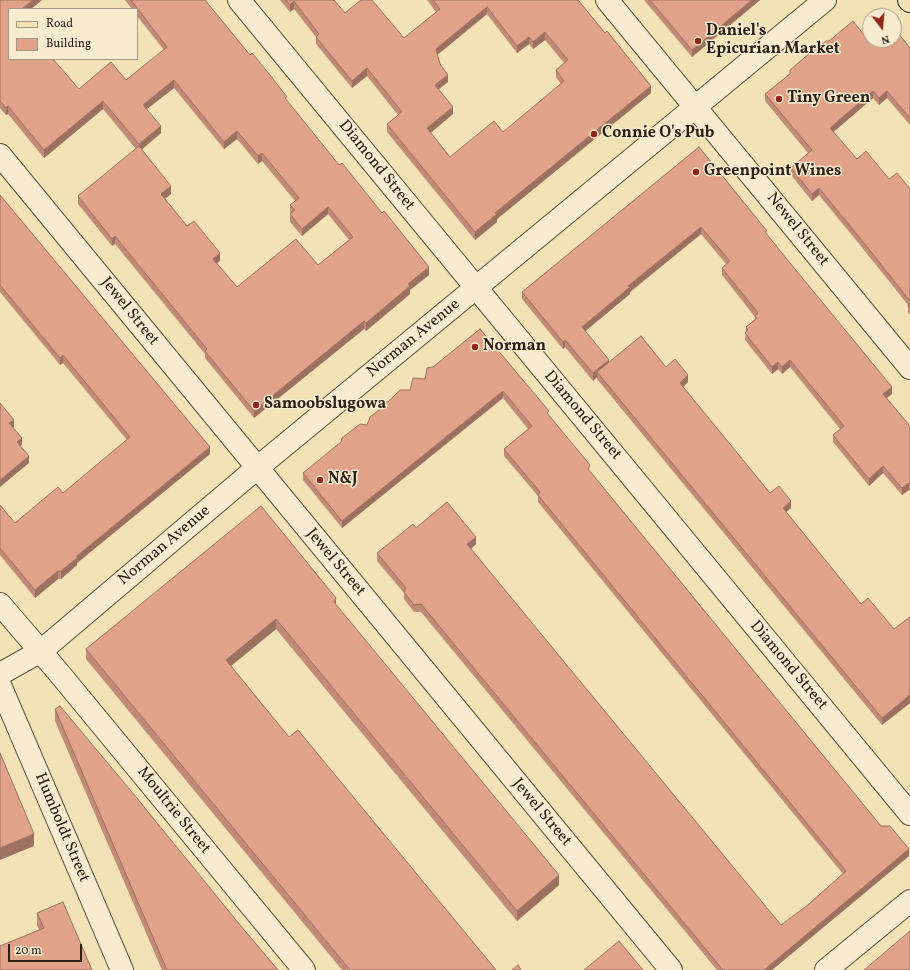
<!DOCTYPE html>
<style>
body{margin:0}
#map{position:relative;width:910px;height:970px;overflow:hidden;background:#f2e2b6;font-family:Vollkorn,serif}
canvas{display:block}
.legend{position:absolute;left:8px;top:8px;width:130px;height:52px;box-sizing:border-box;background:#f7ecd0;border:1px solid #a59a86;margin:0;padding:5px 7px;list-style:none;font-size:12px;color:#2b2016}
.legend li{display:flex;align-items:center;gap:8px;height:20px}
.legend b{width:20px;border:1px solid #a59a86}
.north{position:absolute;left:862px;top:8px;width:40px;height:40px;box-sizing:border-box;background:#f7ecd0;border:1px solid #a59a86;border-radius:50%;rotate:164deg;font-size:11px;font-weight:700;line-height:16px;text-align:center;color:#2b2016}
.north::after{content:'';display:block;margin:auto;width:14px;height:18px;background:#8f2418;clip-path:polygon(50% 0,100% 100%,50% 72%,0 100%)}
.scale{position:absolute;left:8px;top:944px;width:74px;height:18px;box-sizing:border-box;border:2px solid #2b2016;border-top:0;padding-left:5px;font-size:12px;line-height:14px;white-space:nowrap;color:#2b2016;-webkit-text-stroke:3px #f7ecd0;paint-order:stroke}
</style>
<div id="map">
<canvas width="910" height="970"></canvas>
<ul class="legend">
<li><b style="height:5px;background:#f2e2b6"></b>Road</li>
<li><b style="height:11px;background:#e0a289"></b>Building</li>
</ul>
<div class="north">N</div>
<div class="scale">20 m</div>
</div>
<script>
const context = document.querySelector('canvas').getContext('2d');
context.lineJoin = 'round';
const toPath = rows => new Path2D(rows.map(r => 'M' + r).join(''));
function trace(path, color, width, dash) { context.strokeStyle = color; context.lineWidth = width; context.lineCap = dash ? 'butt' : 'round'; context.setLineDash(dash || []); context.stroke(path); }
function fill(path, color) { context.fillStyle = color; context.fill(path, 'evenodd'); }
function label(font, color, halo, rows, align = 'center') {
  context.font = font + ' Vollkorn,serif'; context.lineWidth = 3; context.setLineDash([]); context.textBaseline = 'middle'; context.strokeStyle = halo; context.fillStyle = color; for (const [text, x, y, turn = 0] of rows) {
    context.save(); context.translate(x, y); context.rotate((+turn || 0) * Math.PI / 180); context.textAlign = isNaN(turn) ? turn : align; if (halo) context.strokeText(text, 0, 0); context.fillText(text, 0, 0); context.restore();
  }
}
const minor = toPath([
 [239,0,910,814],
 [607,0,910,368],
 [0,155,671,970],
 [0,604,59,673,304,970],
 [0,674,41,651,257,468,825,0],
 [0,685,122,970],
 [826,970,910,901]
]);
const major = toPath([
 [909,0,910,1]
]);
trace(minor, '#5d503e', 24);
trace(major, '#2b2016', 24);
trace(minor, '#f7ecd0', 22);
trace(major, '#f2e2b6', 22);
fill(toPath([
 [42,0,31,9,9,9,9,59,79,89,126,80,164,50,137,16,137,9,132,9,125,0,205,0,287,101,429,275,410,290,410,294,366,331,364,329,254,418,205,358,205,354,115,244,112,246,78,204,78,196,136,149,103,109,44,158,8,114,6,115,0,108,0,1],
 [174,88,224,149,237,139,258,164,262,161,295,201,290,205,290,213,291,213,290,214,290,222,302,236,328,214,349,240,318,265,237,287,217,263,220,261,187,226,164,199,171,194,141,150,161,133,147,109],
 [280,0,334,0,345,13,404,38,436,12,427,0,578,0,651,93,497,219,497,222,475,240,387,132,387,124,398,115,367,76,352,88,316,44,316,37,294,9,290,12],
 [487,14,517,53,529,44,533,49,545,40,564,63,556,70,556,77,561,84,503,132,450,157,430,133,453,114,439,89,448,82,440,64,437,55],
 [644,0,760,0,692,57],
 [864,35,910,48,910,125,887,98,879,105,873,98,833,132,857,159,889,179,910,189,910,188,910,315,908,312,908,305,864,250,819,195,812,201,791,175,791,168,808,153,765,101,765,94,829,41],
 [699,147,892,394,886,398,910,426,910,491,909,490,902,495,883,473,869,486,833,442,833,435,840,429,790,367,782,374,778,369,772,374,745,340,746,327,755,320,755,317,722,275,722,268,726,264,701,234,630,292,630,294,585,331,609,362,666,367,688,382,683,387,770,493,791,508,786,512,861,604,894,629,910,617,910,703,882,725,597,379,597,377,593,381,565,347,563,349,522,299,522,292],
 [0,195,210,454,77,563,77,565,61,579,58,579,35,598,0,555,0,505,15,523,63,493,127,440,63,363,60,365,0,292],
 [480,329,549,415,590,471,881,826,909,856,772,970,717,970,421,612,414,612,404,599,404,593,377,561,377,553,416,528,476,544,471,549,781,925,809,904,843,874,538,502,538,496,504,456,504,449,528,429,503,398,342,528,303,480,303,473,367,425,388,402,410,390,425,379,433,367],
 [336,605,559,885,517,921,276,629,231,666,289,737,496,970,342,970,86,659,86,649],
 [55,709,240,925,278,970,162,970,55,721],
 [37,913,92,970,39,930,37,925]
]), '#c18b76');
fill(toPath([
 [33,0,42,0,31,9,22,9],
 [752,0,760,0,692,57,692,50],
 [294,1,294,9,290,12,290,5],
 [487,7,487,14,436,56,436,49],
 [545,32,545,40,533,49,533,42],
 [529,37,529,44,517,53,517,46],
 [367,68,367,76,352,88,352,81],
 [448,75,448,82,435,92,435,85],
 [174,80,174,88,143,112,143,105],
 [651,86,651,93,497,219,497,222,475,240,475,232,495,213],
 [873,91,873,98,830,135,830,128],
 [887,91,887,98,879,105,879,98],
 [103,101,103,109,44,158,44,150],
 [8,106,8,114,6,115,6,108],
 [453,107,453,114,427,136,427,128],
 [161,126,161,133,139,152,139,144],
 [237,131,237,139,224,149,224,142],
 [262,153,262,161,258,164,258,156],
 [171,186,171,194,161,202,161,194],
 [819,188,819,195,812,201,812,194],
 [328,207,328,214,302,236,302,229],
 [701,227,701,234,630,292,630,294,582,334,582,327,628,286],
 [115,236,115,244,112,246,112,239],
 [220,253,220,261,213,266,213,259],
 [429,267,429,275,410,290,410,294,366,331,366,323,408,284],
 [364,321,364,329,254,418,254,411],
 [565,340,565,347,563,349,563,342],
 [63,355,63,363,60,365,60,358],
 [609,360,609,367,597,372,597,377,593,381,593,373],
 [790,360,790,367,782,374,782,367],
 [778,362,778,369,772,374,772,367],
 [688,375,688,382,680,390,680,383],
 [892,387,892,394,883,401,883,394],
 [503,391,503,398,342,528,342,521],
 [14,420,14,427,9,431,9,423],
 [22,438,22,445,17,449,17,442],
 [210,447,210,454,77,563,77,565,61,579,61,571,77,556],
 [29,456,29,463,0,487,0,480],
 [883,466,883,473,869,486,869,479],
 [909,483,909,490,902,495,902,488],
 [791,501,791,508,783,515,783,508],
 [476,537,476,544,467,552,467,544],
 [58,571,58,579,35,598,35,590],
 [336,598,336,608,334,602],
 [276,619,276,629,226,670,226,660],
 [910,695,910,703,882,725,882,718],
 [34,834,34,846,0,860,0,848],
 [909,849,909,856,772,970,764,970],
 [559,875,559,885,517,921,517,911]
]), '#9d7160');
const building = toPath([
 [2,0,33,0,22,9,9,9,9,59,53,59,79,89,111,62,126,80,167,47,131,0,205,0,250,55,252,53,270,75,287,97,285,98,339,165,342,163,382,213,384,211,429,267,408,284,410,286,366,323,364,321,254,411,205,351,207,349,115,236,112,239,78,196,139,146,171,186,161,194,187,226,194,221,220,253,213,259,237,287,296,239,318,265,353,237,328,207,302,229,290,214,295,210,290,205,299,198,262,153,258,156,237,131,224,142,174,80,143,105,161,126,139,144,103,101,44,150,8,106,6,108,0,101,0,1,2,0],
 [286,0,334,0,345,13,361,0,372,0,404,38,440,9,433,0,578,0,605,33,607,31,651,86,495,213,497,214,475,232,387,124,402,112,367,68,352,81,316,37,319,34,294,1,290,5,286,0],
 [487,7,517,46,529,37,533,42,545,32,568,60,556,70,564,81,503,132,494,121,450,157,427,128,453,107,435,85,448,75,440,64,436,49,487,7],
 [650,0,752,0,692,50,650,0],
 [853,21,864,35,870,31,870,40,894,40,894,28,910,48,910,118,887,91,879,98,873,91,830,128,857,159,866,151,889,179,897,173,910,189,910,188,910,301,864,243,819,188,812,194,791,168,812,150,765,94,790,74,790,70,811,52,826,41,829,41,853,21],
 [699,147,767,231,765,232,790,263,892,387,883,394,910,426,910,484,909,483,902,488,883,466,869,479,833,435,844,426,790,360,782,367,778,362,772,367,745,333,748,330,746,327,757,318,755,315,758,313,722,268,730,261,701,227,628,286,630,287,582,327,609,360,593,373,565,340,563,342,522,292,699,147],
 [0,195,210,447,77,556,77,558,61,571,58,571,35,590,0,548,0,505,15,523,58,487,63,493,130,437,63,355,60,358,0,285,0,195],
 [910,303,910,308,908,305,910,303],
 [480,329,549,411,547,413,590,465,588,469,881,826,890,826,909,849,764,970,723,970,421,604,414,605,404,592,406,588,377,553,413,524,416,528,447,502,476,537,467,544,781,925,809,904,846,871,538,495,540,492,504,449,532,426,503,391,342,521,303,473,341,442,342,438,360,424,367,425,370,417,383,407,384,402,388,402,400,390,410,390,413,378,425,379,427,368,433,367,480,329],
 [641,336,666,367,675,359,688,375,680,383,770,493,779,486,791,501,783,508,861,604,868,598,894,629,910,617,910,695,882,718,597,372,641,336],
 [0,403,14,420,9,423,22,438,17,442,29,456,0,480,0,403],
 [261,506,336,598,334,602,559,875,517,911,276,619,226,660,289,737,298,730,496,970,350,970,86,649,261,506],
 [60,706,136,797,240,925,278,970,167,970,55,709,60,706],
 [0,753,34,834,0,848,0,753],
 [63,902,92,970,0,970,0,946,44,928,37,913,63,902],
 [910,931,910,970,864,970,910,931],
 [619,941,643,970,584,970,619,941],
 [518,965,521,970,512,970,518,965]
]);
fill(building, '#e0a289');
trace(building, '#9d7160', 1);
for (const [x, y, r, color] of [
 [698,41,4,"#8f2418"],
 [779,99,4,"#8f2418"],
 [594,134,4,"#8f2418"],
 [696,172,4,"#8f2418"],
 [475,347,4,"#8f2418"],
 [256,405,4,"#8f2418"],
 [320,480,4,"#8f2418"]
]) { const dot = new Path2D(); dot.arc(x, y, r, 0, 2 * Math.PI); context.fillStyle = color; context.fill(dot); trace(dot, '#f7ecd0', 1.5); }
label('bold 16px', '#2b2016', '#f7ecd0', [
 ["Daniel's",706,32],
 ["Epicurian Market",706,50],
 ["Tiny Green",787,99],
 ["Connie O's Pub",602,134],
 ["Greenpoint Wines",704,172],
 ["Norman",483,347],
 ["Samoobslugowa",264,405],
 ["N&J",328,480]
], 'left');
label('16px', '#2b2016', '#f7ecd0', [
 ["Diamond Street",376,166,51],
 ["Newel Street",797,230,51],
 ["Jewel Street",129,312,51],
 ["Norman Avenue",414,339,-39],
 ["Diamond Street",582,416,50],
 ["Norman Avenue",165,546,-40],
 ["Jewel Street",335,563,50],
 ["Diamond Street",788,666,50],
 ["Moultrie Street",173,811,51],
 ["Jewel Street",541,813,50],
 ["Humboldt Street",61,828,67]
]);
</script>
